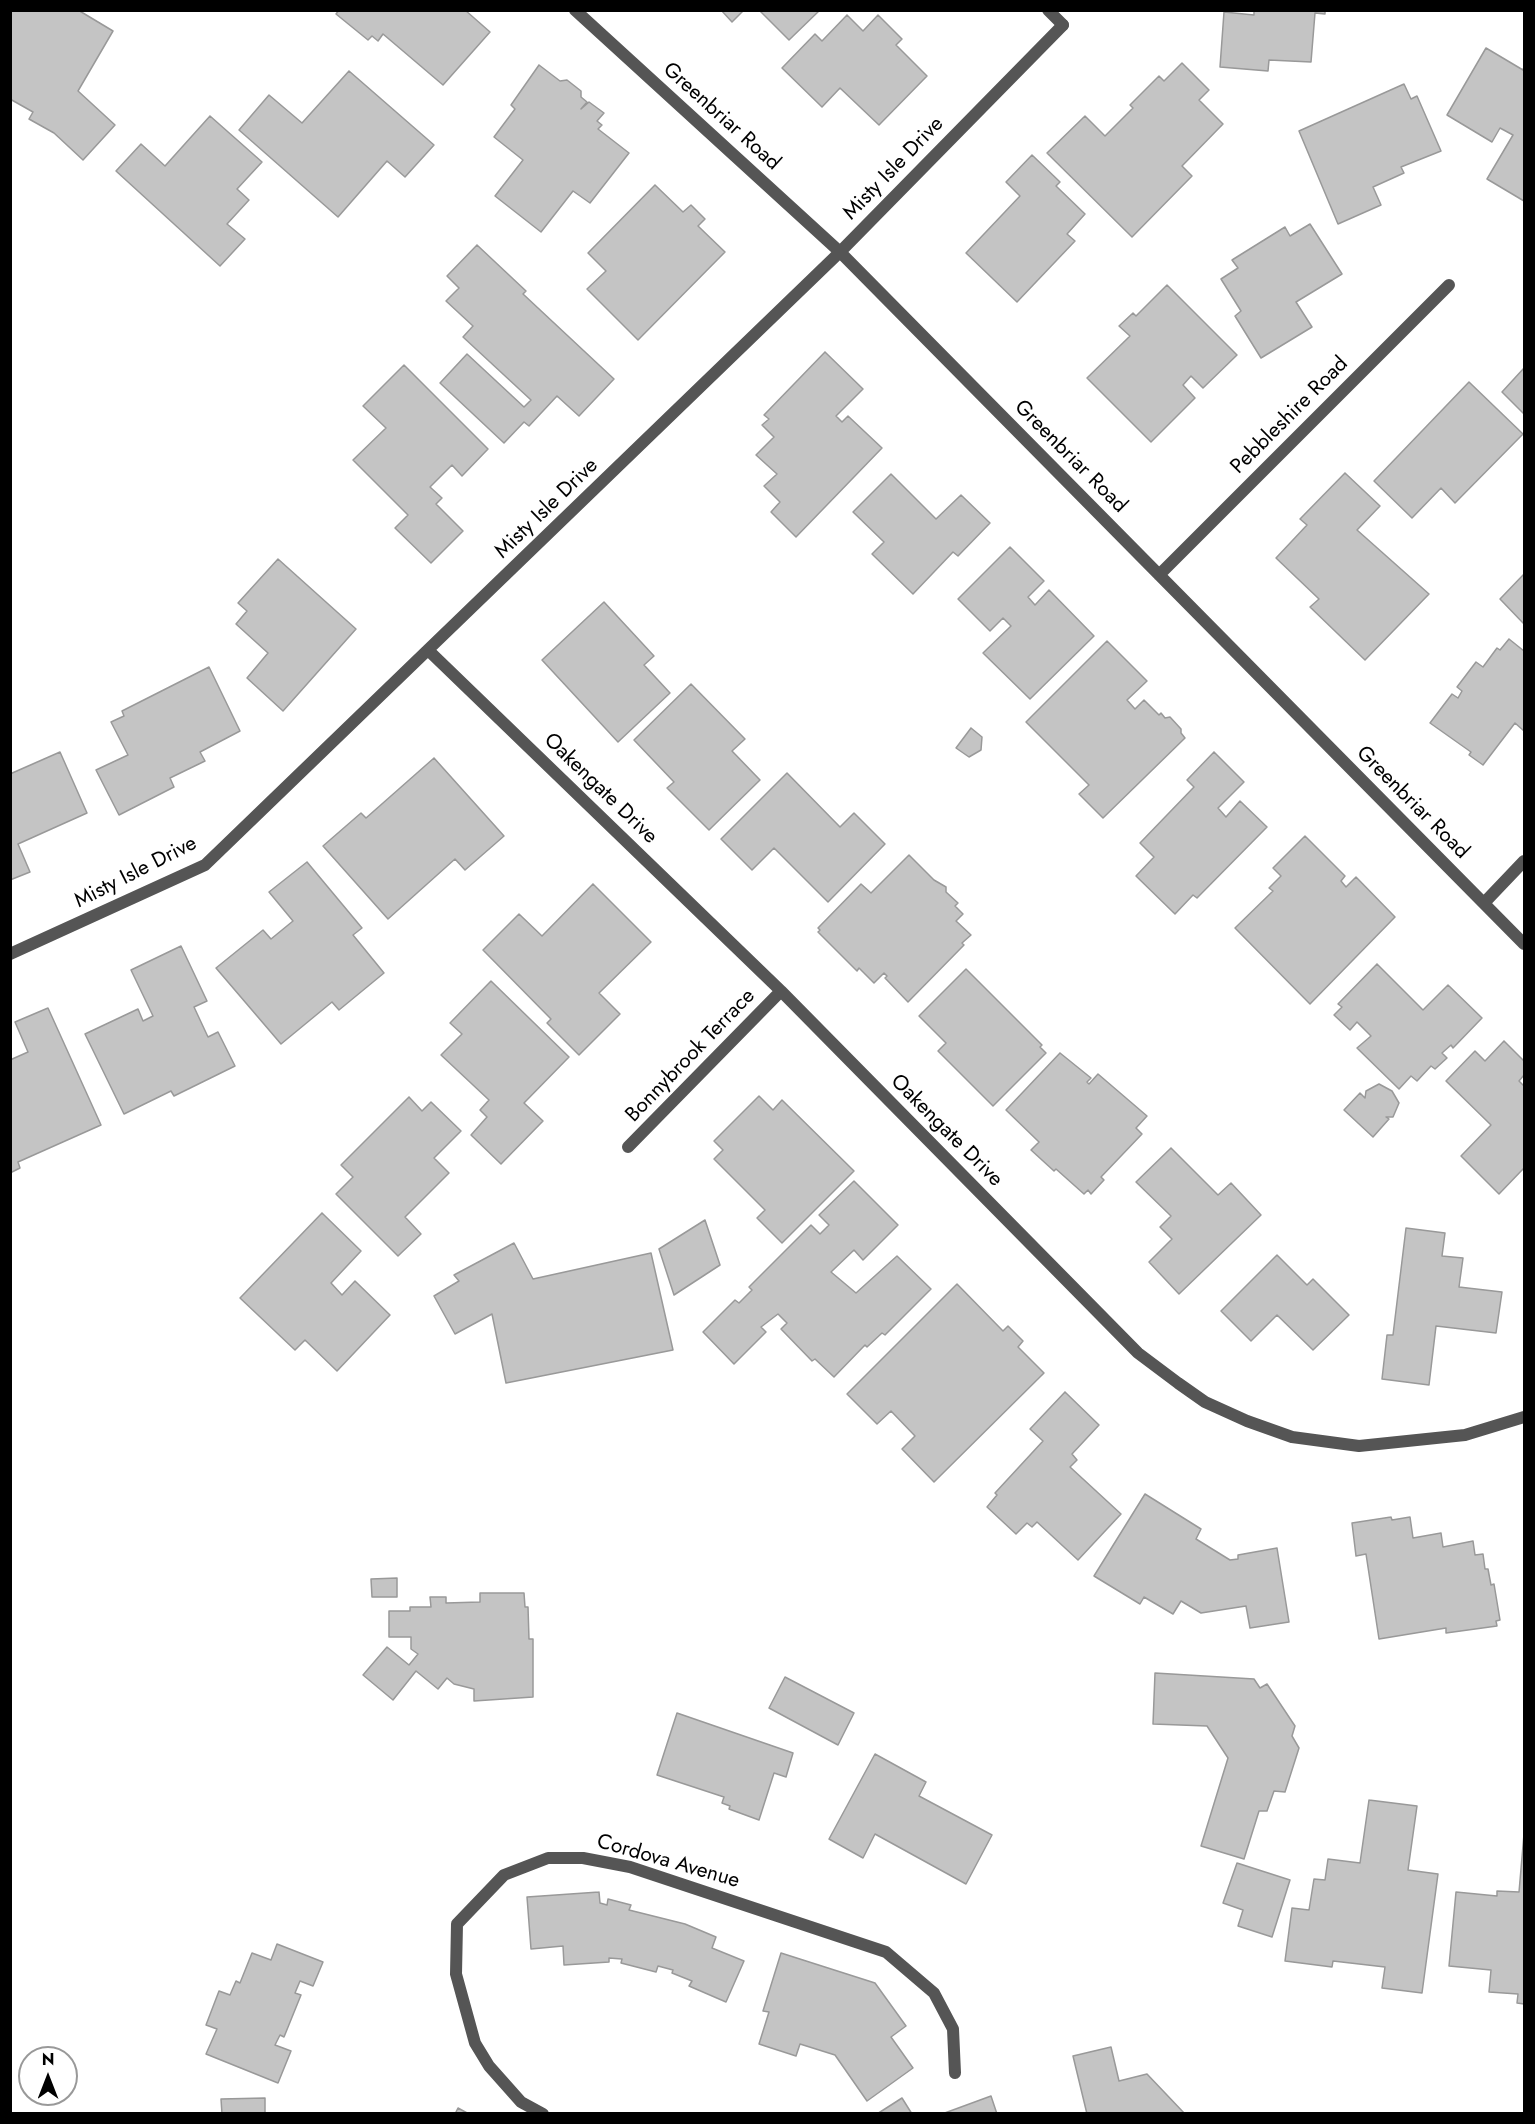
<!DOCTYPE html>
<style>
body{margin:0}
#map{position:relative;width:1535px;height:2124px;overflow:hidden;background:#fff;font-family:Jost,sans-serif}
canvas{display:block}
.frame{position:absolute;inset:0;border:12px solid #000;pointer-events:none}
.north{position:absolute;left:18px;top:2046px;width:60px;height:60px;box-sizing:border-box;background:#fff;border:2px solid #999;border-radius:50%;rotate:0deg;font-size:16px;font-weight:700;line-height:24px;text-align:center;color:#000}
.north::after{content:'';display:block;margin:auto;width:21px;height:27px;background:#000;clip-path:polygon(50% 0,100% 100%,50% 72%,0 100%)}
</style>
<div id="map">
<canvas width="1535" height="2124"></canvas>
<div class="frame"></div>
<div class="north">N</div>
</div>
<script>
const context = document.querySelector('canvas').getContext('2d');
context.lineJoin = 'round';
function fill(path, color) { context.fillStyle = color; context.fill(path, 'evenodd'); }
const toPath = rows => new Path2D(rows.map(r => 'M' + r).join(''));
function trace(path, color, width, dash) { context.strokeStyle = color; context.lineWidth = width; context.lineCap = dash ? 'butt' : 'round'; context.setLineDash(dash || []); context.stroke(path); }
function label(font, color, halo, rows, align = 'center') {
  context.font = font + ' Jost,sans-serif'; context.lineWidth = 4.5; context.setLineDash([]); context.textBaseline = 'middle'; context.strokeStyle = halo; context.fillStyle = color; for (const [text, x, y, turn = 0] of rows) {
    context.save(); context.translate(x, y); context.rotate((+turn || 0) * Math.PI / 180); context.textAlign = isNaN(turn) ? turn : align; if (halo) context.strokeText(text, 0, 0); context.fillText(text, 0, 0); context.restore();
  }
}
const building = toPath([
 [10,10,78,10,113,31,78,91,115,125,83,160,54,133,29,119,33,112,10,99,10,10],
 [339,10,465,10,490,32,443,85,383,34,378,41,372,36,368,40,336,14,339,10],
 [721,10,744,10,732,22,721,10],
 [759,10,820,10,789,40,759,10],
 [1254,10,1325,10,1325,14,1315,13,1311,62,1269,60,1268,71,1220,67,1224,12,1254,15,1254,10],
 [847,15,863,31,878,15,902,39,896,45,927,76,879,125,840,88,822,107,782,68,815,34,822,41,847,15],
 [1486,48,1523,70,1524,67,1524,201,1487,179,1513,135,1500,128,1492,142,1447,115,1486,48],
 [1182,63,1209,90,1199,100,1223,124,1182,166,1192,176,1132,237,1047,153,1085,116,1105,136,1133,108,1130,105,1159,76,1164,81,1182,63],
 [539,65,560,81,567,80,581,91,581,97,587,102,581,109,589,102,604,113,597,121,602,125,598,129,629,153,590,203,573,191,541,232,495,196,523,160,494,137,515,109,511,105,539,65],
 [349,71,434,145,405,177,387,161,338,217,239,130,269,95,302,123,349,71],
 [1404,84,1411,99,1417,96,1441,151,1401,167,1404,173,1373,187,1381,205,1338,224,1299,131,1404,84],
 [210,116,262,162,237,189,249,200,227,224,245,239,220,266,116,171,141,144,165,166,210,116],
 [1032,155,1060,182,1056,186,1085,214,1067,234,1075,241,1017,302,966,253,1020,196,1006,182,1032,155],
 [655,185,683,212,691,205,705,219,698,226,725,252,638,340,587,289,606,271,588,253,655,185],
 [1310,224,1342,274,1296,302,1312,327,1261,358,1235,316,1241,311,1221,279,1238,268,1232,260,1285,227,1290,236,1310,224],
 [477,245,526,291,523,294,614,379,579,416,557,396,529,426,524,422,504,443,440,383,467,354,524,407,531,400,463,337,473,326,446,301,459,288,447,276,477,245],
 [1167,285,1237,355,1203,388,1191,376,1183,385,1195,398,1151,442,1087,378,1130,336,1119,326,1133,313,1136,316,1167,285],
 [825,352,863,389,836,416,842,422,848,416,882,448,796,537,771,512,780,502,764,486,777,474,756,455,774,437,762,425,769,419,764,415,825,352],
 [404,365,488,449,462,476,452,465,430,487,442,498,436,504,463,531,431,563,395,528,408,515,353,460,386,428,363,406,404,365],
 [1524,368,1524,414,1502,392,1524,368],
 [1469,382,1523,434,1455,503,1441,488,1412,518,1374,481,1469,382],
 [1345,473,1380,506,1357,530,1429,594,1365,660,1310,607,1319,599,1276,558,1307,525,1300,519,1345,473],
 [891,474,936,519,961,495,990,523,958,556,953,552,913,594,872,554,884,542,853,512,891,474],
 [1010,547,1044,581,1028,597,1035,605,1049,590,1094,636,1030,699,983,653,1011,626,1003,618,990,631,958,599,1010,547],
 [278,559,356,629,283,711,247,678,268,653,236,624,247,611,238,603,278,559],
 [1524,574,1524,624,1500,599,1524,574],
 [604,602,654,656,644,665,670,693,618,742,542,660,604,602],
 [1509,639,1524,651,1524,731,1515,723,1483,765,1469,755,1471,752,1430,723,1452,694,1458,698,1462,691,1457,687,1476,662,1483,667,1497,648,1500,650,1509,639],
 [1107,641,1147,681,1127,700,1135,709,1144,700,1159,715,1161,713,1165,718,1170,717,1181,729,1181,733,1185,738,1103,818,1079,794,1089,785,1026,722,1107,641],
 [209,667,240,731,200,752,205,761,170,778,174,787,119,815,96,770,128,755,111,722,124,716,122,711,209,667],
 [691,684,745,739,732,751,760,780,709,830,667,788,674,782,634,740,691,684],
 [971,728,982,737,981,750,969,757,956,748,971,728],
 [60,752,87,813,18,844,30,872,10,880,10,774,60,752],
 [1214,752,1244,782,1218,808,1226,817,1240,801,1267,827,1197,898,1193,895,1175,914,1136,876,1154,857,1140,843,1194,787,1187,780,1214,752],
 [434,758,504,836,465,870,455,859,388,919,323,846,361,813,366,818,434,758],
 [787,773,840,827,854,813,885,844,828,902,774,848,752,870,721,839,787,773],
 [1305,836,1345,876,1341,881,1346,887,1356,877,1395,917,1310,1004,1235,928,1273,891,1269,888,1281,876,1273,868,1305,836],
 [909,855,934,880,946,887,946,892,958,903,955,906,963,914,956,921,971,935,962,943,964,945,908,1002,885,978,887,976,884,973,874,983,859,968,857,971,818,932,820,930,818,928,861,884,871,893,909,855],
 [307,862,362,928,353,935,384,973,339,1010,332,1002,281,1044,216,968,263,930,271,939,293,921,269,892,307,862],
 [593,884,651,942,599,993,620,1014,579,1055,547,1023,551,1019,483,950,519,914,542,936,593,884],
 [181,946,207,1001,194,1007,208,1037,218,1032,235,1066,174,1096,171,1091,124,1114,85,1034,138,1009,143,1021,153,1016,131,970,181,946],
 [1377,964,1423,1010,1448,985,1482,1018,1453,1048,1451,1045,1442,1053,1447,1058,1435,1069,1431,1066,1417,1081,1411,1076,1399,1089,1357,1048,1371,1036,1357,1022,1350,1030,1334,1015,1342,1007,1338,1004,1377,964],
 [966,969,1042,1045,1040,1047,1046,1053,993,1106,938,1051,946,1043,919,1016,966,969],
 [491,981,569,1057,524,1103,543,1121,501,1164,471,1135,487,1117,480,1110,489,1100,441,1055,462,1034,450,1023,491,981],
 [48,1008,101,1125,18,1162,20,1168,10,1173,10,1060,28,1052,15,1022,48,1008],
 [1504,1041,1524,1061,1524,1075,1519,1081,1524,1086,1524,1168,1499,1194,1461,1156,1491,1125,1446,1081,1475,1051,1485,1061,1504,1041],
 [1060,1053,1091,1078,1087,1082,1089,1084,1098,1074,1147,1116,1136,1128,1142,1134,1101,1177,1104,1180,1091,1194,1088,1190,1084,1194,1056,1169,1054,1171,1031,1150,1039,1142,1006,1110,1060,1053],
 [1379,1084,1392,1091,1399,1103,1393,1117,1386,1117,1389,1119,1373,1137,1344,1110,1360,1093,1365,1098,1366,1091,1379,1084],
 [759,1096,773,1110,782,1100,854,1171,782,1243,757,1218,765,1210,714,1159,723,1150,714,1141,759,1096],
 [409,1097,422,1111,431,1102,461,1131,434,1158,449,1173,405,1217,421,1234,398,1256,336,1194,353,1177,341,1165,409,1097],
 [1171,1148,1218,1195,1231,1183,1261,1215,1179,1294,1149,1262,1172,1239,1160,1227,1171,1216,1136,1182,1171,1148],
 [854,1181,898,1225,863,1260,854,1250,831,1272,856,1293,897,1256,931,1289,885,1335,882,1333,867,1347,865,1345,834,1377,815,1359,812,1361,781,1329,787,1323,778,1314,761,1327,766,1332,734,1364,703,1332,735,1300,739,1303,752,1290,749,1287,811,1225,820,1234,829,1225,819,1215,854,1181],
 [322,1213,361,1251,331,1283,342,1295,355,1281,390,1315,337,1371,305,1340,295,1350,240,1298,322,1213],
 [705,1220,720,1265,674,1295,659,1249,705,1220],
 [1406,1228,1445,1233,1442,1256,1463,1258,1459,1287,1502,1292,1496,1333,1436,1326,1429,1385,1382,1379,1387,1335,1393,1335,1406,1228],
 [514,1243,533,1279,651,1253,673,1350,506,1383,492,1314,455,1334,434,1296,459,1281,454,1275,514,1243],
 [1277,1255,1307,1285,1313,1279,1349,1315,1313,1350,1277,1315,1251,1341,1221,1311,1277,1255],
 [957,1284,1003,1331,1008,1326,1023,1341,1018,1347,1044,1373,934,1482,902,1449,915,1436,891,1411,877,1424,847,1394,957,1284],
 [1065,1392,1099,1425,1072,1454,1077,1460,1070,1467,1121,1514,1078,1560,1037,1522,1032,1527,1027,1523,1016,1534,987,1507,997,1495,995,1493,1043,1441,1030,1429,1065,1392],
 [1145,1494,1201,1529,1196,1539,1230,1560,1238,1559,1238,1555,1277,1548,1289,1622,1250,1628,1246,1606,1201,1613,1181,1601,1173,1614,1144,1597,1140,1604,1094,1576,1145,1494],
 [1391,1517,1392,1520,1410,1517,1413,1538,1441,1533,1443,1547,1473,1541,1475,1555,1483,1554,1485,1569,1488,1569,1491,1585,1494,1584,1500,1620,1496,1621,1497,1626,1446,1633,1446,1628,1379,1639,1366,1554,1356,1556,1352,1523,1391,1517],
 [397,1578,397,1597,372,1597,371,1579,397,1578],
 [480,1593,524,1593,525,1607,528,1607,529,1639,533,1639,533,1697,474,1701,474,1689,454,1684,447,1678,438,1689,416,1671,393,1700,363,1675,387,1647,409,1665,418,1654,411,1649,411,1637,389,1637,389,1611,410,1611,410,1607,431,1607,430,1597,446,1597,446,1603,480,1602,480,1593],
 [1155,1673,1254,1679,1260,1688,1267,1684,1295,1726,1292,1736,1299,1748,1285,1792,1274,1791,1267,1811,1259,1811,1244,1859,1201,1846,1228,1758,1207,1726,1153,1724,1155,1673],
 [785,1677,854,1713,838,1745,769,1708,785,1677],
 [677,1713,793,1753,786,1777,774,1773,759,1820,729,1809,730,1806,722,1803,724,1797,657,1775,677,1713],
 [875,1754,926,1782,919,1796,992,1835,966,1884,875,1834,863,1858,829,1839,875,1754],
 [1369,1800,1417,1806,1408,1870,1438,1874,1422,1993,1382,1988,1385,1967,1333,1961,1332,1967,1285,1961,1292,1908,1309,1910,1314,1879,1325,1880,1328,1859,1360,1863,1369,1800],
 [1524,1834,1524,2004,1517,2003,1518,1994,1489,1992,1491,1970,1449,1966,1456,1892,1497,1896,1497,1891,1519,1892,1524,1834],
 [1237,1863,1290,1880,1272,1937,1238,1926,1243,1910,1223,1903,1237,1863],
 [599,1892,600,1903,607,1905,608,1899,631,1905,629,1910,685,1924,716,1937,712,1948,744,1961,726,2002,689,1986,692,1981,672,1973,673,1970,658,1966,656,1972,621,1963,622,1959,609,1958,609,1962,564,1965,563,1946,531,1949,527,1897,599,1892],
 [277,1944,323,1962,313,1986,300,1981,295,1993,301,1995,284,2037,280,2035,275,2045,291,2051,278,2083,206,2054,217,2029,206,2025,219,1991,230,1995,236,1981,240,1983,252,1953,271,1960,277,1944],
 [781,1953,875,1983,906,2026,891,2037,913,2068,867,2101,835,2055,800,2044,796,2056,759,2044,769,2012,763,2011,781,1953],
 [1111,2047,1119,2081,1147,2074,1185,2114,1087,2114,1073,2056,1111,2047],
 [991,2096,997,2114,942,2114,991,2096],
 [265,2098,265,2114,222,2114,221,2099,265,2098],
 [902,2098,912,2114,877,2114,902,2098],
 [458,2108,469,2114,455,2114,458,2108]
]);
fill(building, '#c4c4c4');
trace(building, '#999', 1.5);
trace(toPath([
 [1048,10,1063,25]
]), '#555', 12);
trace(toPath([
 [575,10,840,252,1524,944],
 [1159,575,1449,285],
 [428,650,781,991,1138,1353,1178,1383,1205,1402,1247,1421,1292,1437,1359,1446,1465,1435,1524,1417],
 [1484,903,1524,861],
 [10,954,205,865,840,252,1063,25],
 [628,1147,781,991],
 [543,2114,521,2102,489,2066,475,2043,456,1974,457,1924,504,1875,548,1858,583,1858,630,1867,886,1952,934,1993,953,2029,955,2073]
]), '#555', 12);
label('21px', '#000', '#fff', [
 ["Greenbriar Road",721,117,42],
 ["Misty Isle Drive",894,169,-46],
 ["Pebbleshire Road",1290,416,-45],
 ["Greenbriar Road",1070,457,45],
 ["Misty Isle Drive",547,509,-44],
 ["Oakengate Drive",600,789,44],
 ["Greenbriar Road",1412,803,45],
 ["Misty Isle Drive",136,873,-27],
 ["Bonnybrook Terrace",691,1056,-46],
 ["Oakengate Drive",946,1131,45],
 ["Cordova Avenue",668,1862,16]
]);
</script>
